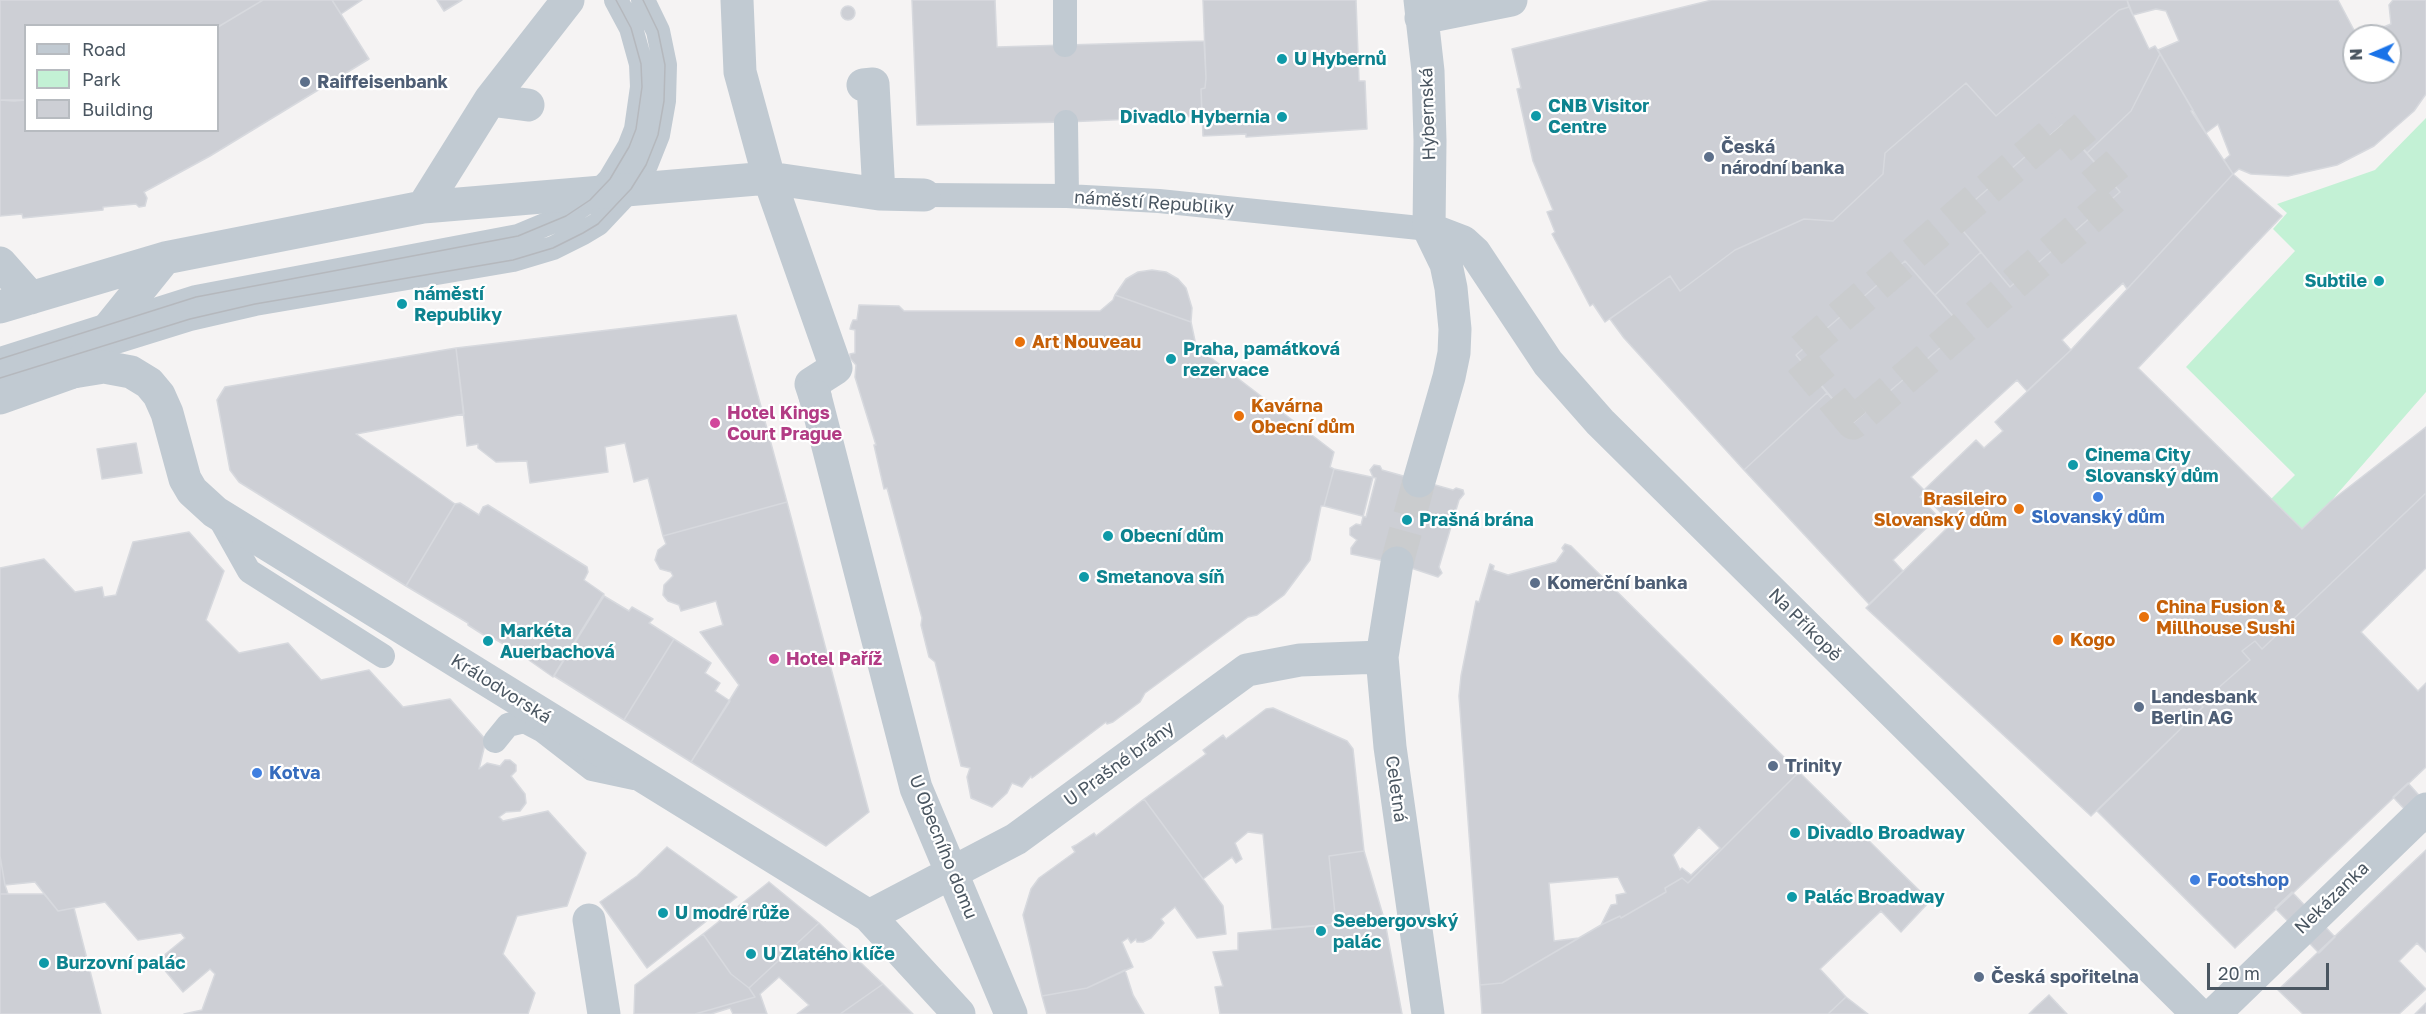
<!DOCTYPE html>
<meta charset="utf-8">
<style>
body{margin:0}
#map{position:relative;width:2426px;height:1014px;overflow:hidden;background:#f5f3f3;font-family:"Golos Text",sans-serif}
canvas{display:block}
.legend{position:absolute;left:24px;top:24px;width:195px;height:108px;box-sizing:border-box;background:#fff;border:2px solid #b7bbc0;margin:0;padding:8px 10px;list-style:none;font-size:18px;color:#4a5661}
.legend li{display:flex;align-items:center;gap:12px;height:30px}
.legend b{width:30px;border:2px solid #b7bbc0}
.north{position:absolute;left:2342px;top:24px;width:60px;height:60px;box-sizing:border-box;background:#fff;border:2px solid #b7bbc0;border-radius:50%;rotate:268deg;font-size:16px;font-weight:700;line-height:24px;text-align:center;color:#4a5661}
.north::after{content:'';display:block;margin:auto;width:21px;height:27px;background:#1a73e8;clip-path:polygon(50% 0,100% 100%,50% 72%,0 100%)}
.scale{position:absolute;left:2207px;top:963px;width:122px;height:27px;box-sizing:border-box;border:3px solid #4a5661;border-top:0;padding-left:8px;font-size:18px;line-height:21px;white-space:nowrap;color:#4a5661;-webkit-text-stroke:4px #fff;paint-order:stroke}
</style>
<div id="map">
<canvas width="2426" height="1014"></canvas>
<ul class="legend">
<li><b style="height:8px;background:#c1cad2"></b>Road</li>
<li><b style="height:16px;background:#c3f1d5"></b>Park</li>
<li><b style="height:16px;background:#cdcfd5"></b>Building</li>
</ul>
<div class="north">N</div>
<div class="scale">20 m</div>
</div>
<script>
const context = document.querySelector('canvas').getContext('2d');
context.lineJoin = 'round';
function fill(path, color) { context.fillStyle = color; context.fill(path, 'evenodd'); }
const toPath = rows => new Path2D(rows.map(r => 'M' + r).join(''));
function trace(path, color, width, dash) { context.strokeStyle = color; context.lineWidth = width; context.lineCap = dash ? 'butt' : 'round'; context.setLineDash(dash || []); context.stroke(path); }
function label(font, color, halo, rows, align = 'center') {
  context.font = font + ' "Golos Text",sans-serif'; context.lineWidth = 4.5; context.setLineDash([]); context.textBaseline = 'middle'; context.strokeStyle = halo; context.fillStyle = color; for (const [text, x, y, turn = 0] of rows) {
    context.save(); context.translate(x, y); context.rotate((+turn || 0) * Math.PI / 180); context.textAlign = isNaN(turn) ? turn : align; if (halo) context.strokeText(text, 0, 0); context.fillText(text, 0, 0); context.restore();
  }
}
fill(toPath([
 [2426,118,2426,392,2304,532,2271,499,2295,475,2186,367,2295,251,2273,229,2287,213,2277,204,2375,170]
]), '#c3f1d5');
const building = toPath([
 [0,0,263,0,218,27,26,26,26,100,14,101,0,100,0,0],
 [263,0,332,0,369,59,210,156,144,192,147,198,145,206,139,207,136,204,103,207,103,210,23,218,22,214,0,216,0,100,26,100,26,130,218,130,218,27,263,0],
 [332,0,362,0,341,14,332,0],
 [437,0,462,0,444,11,437,0],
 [912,0,995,0,997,47,1204,41,1206,78,1205,88,1201,89,1202,116,1066,122,917,125,912,0],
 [1203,0,1356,0,1359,81,1365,81,1367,129,1246,137,1246,134,1203,136,1201,89,1205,88,1206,78,1203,0],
 [1712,0,2127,0,2129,7,2119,10,1996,116,1966,83,1885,153,1883,174,1833,221,1804,219,1735,250,1680,291,1670,276,1605,322,1593,304,1590,306,1552,234,1555,232,1547,212,1553,210,1533,161,1517,89,1521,88,1512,49,1712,0],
 [2127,0,2338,0,2356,34,2353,36,2354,72,2390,72,2390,36,2361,36,2391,24,2389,5,2393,0,2426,0,2426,94,2414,111,2374,146,2337,165,2288,176,2251,174,2239,169,2233,174,2224,160,2230,155,2218,124,2206,133,2158,50,2179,41,2166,11,2156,9,2133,15,2127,0],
 '841 13a7 7 0 1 1 14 0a7 7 0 1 1-14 0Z',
 [2129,7,2149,49,2155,46,2160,54,2131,111,2087,153,2062,125,1953,219,1981,252,1935,295,1905,261,1796,355,1827,393,1744,470,1624,338,1610,319,1670,276,1680,291,1735,250,1804,219,1833,221,1883,174,1885,153,1966,83,1996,116,2119,10,2129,7],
 [2160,54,2193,110,2191,111,2233,174,2127,289,2123,283,2062,340,2071,350,2027,391,2017,380,1911,477,1924,490,1920,497,1938,517,1893,560,1903,571,1869,604,1744,470,1827,393,1853,423,1963,328,1935,295,1981,252,2010,287,2120,192,2087,153,2131,111,2160,54],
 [2062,125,2120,192,2010,287,1953,219,2062,125],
 [2233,174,2282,216,2138,368,2302,529,2331,501,2426,427,2426,493,2262,649,2255,641,2242,651,2250,660,2200,704,2203,707,2091,816,1866,608,1946,529,1940,523,1945,517,1922,493,1924,490,1976,440,1984,448,2003,431,1995,422,2071,350,2233,174],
 [1905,261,1963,328,1853,423,1796,355,1905,261],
 [1152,270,1166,272,1178,279,1186,288,1192,308,1191,322,1115,295,1126,279,1138,272,1152,270],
 [1115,295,1191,322,1195,341,1193,344,1334,452,1330,467,1334,469,1324,506,1321,506,1310,560,1284,595,1257,615,1248,617,1145,693,1140,702,1113,722,1107,724,1106,722,1032,778,1031,776,1022,787,1012,783,1007,793,992,807,971,798,967,777,970,768,961,766,935,662,929,657,921,625,922,618,887,488,884,489,874,445,876,445,855,377,856,365,850,358,850,354,855,353,855,330,850,329,851,325,853,320,857,320,859,305,899,306,904,311,1100,311,1113,300,1115,295],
 [736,315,787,502,663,536,648,478,634,482,625,443,605,447,608,472,530,483,527,461,496,462,478,448,478,444,467,446,456,348,736,315],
 [456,348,464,414,356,434,455,504,406,586,239,482,230,470,217,400,225,387,456,348],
 [136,443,142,473,102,479,97,449,136,443],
 [1374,465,1380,466,1382,470,1453,490,1456,488,1463,490,1464,494,1459,500,1439,567,1442,573,1438,577,1399,564,1351,554,1351,548,1357,540,1350,535,1350,528,1356,524,1361,525,1373,477,1370,470,1374,465],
 [1334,469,1376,478,1366,517,1324,506,1334,469],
 [2426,493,2426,568,2361,632,2418,691,2426,683,2426,767,2235,948,2097,811,2203,707,2200,704,2250,660,2242,651,2255,641,2262,649,2426,493],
 [787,502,869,812,826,846,691,762,739,685,700,632,723,625,716,601,681,611,679,605,668,601,663,595,664,585,673,576,671,572,660,569,655,560,658,550,666,544,663,536,787,502],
 [460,503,479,515,483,507,488,505,587,567,588,572,584,580,604,594,553,677,526,658,495,639,493,641,468,625,468,623,406,586,455,504,460,503],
 [189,532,224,571,206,620,239,653,288,643,321,680,369,670,403,707,450,699,486,740,479,769,487,763,500,766,505,760,510,760,516,765,516,771,511,776,525,794,526,803,520,811,506,812,499,817,503,821,548,811,586,853,567,906,517,916,503,954,535,993,528,1014,184,1014,202,1010,215,974,210,969,183,992,157,961,185,938,181,933,138,940,105,902,58,911,35,882,5,885,0,856,0,568,44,559,75,592,102,587,104,597,116,595,133,542,189,532],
 [1565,544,1571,546,1799,772,1688,883,1682,878,1665,888,1666,892,1621,918,1620,916,1601,925,1611,905,1617,904,1616,895,1626,893,1618,877,1549,883,1554,941,1579,938,1502,983,1480,985,1459,696,1461,676,1476,601,1479,602,1490,564,1494,566,1493,570,1508,575,1556,562,1564,551,1562,548,1565,544],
 [1699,827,1720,848,1691,875,1682,868,1680,870,1673,855,1699,827],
 [604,596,629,611,632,607,653,619,649,623,674,639,624,720,554,676,604,596],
 [674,639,711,663,705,673,720,683,715,691,730,701,691,762,624,720,674,639],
 [1273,708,1347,741,1353,749,1364,851,1329,856,1336,924,1272,929,1263,834,1248,832,1235,843,1242,859,1236,863,1232,857,1203,879,1144,799,1206,754,1203,750,1223,735,1226,739,1266,709,1273,708],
 [1799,772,1930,901,1901,932,1881,911,1820,969,1846,997,1828,1014,1482,1014,1480,985,1502,983,1601,925,1620,916,1621,918,1666,892,1665,888,1682,878,1688,883,1799,772],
 [2408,783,2426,803,2426,832,2393,797,2408,783],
 [1144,799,1223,906,1226,934,1197,938,1175,907,1161,919,1164,923,1151,938,1143,942,1137,942,1136,939,1131,943,1128,938,1122,942,1133,967,1087,988,1042,996,1023,915,1031,889,1039,878,1075,852,1072,847,1076,845,1094,833,1096,836,1144,799],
 [667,847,737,897,647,968,600,902,637,876,667,847],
 [2426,850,2426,952,2417,943,2399,961,2426,989,2399,1014,2303,1014,2278,990,2426,850],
 [1364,851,1385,922,1402,1014,1220,1014,1215,987,1223,986,1213,952,1238,950,1238,933,1336,924,1329,856,1364,851],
 [0,856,5,885,8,894,0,894,0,856],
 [769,882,819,923,749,988,731,974,703,934,769,882],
 [2292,892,2335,937,2319,953,2275,908,2292,892],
 [0,894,44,894,58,911,74,908,101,1014,0,1014,0,894],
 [819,923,883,984,840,1014,797,1014,809,1005,779,977,760,994,767,1014,733,1014,730,1008,711,1014,695,1014,755,997,749,988,819,923],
 [703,934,731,974,749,988,755,997,695,1014,634,1014,635,985,703,934],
 [1125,970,1133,995,1144,1014,1047,1014,1042,996,1087,988,1125,970],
 [883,984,913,1014,840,1014,883,984],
 [2049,995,2067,1014,2029,1014,2036,1007,2049,995],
 [1846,997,1868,1014,1828,1014,1846,997],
 [2426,1003,2426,1014,2415,1014,2426,1003]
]);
fill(building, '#cdcfd5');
trace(building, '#d7d9de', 1.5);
trace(toPath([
 [2062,125,2120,192,1853,423,1796,355,2062,125]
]), '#caccce', 33, [33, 16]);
trace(toPath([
 [1397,563,1419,481]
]), '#caccce', 33, [33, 16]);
trace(toPath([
 [1065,0,1065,45],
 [1066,122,1067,196],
 [924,195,1067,196,1159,201,1429,229],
 [0,359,196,297,518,236,566,216,590,200,610,179,629,147,636,129,642,87,641,64,631,28,616,0],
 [0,378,190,319,255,304,513,260,553,248,583,233,598,224,631,189,646,165,658,135,664,101,665,65,658,31,643,0],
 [217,514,249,571,383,656],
 [495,741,508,725,524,721,543,731,592,769,634,778]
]), '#c1cad2', 24);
trace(toPath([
 [737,0,740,72,769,178,836,368,811,384,815,396],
 [863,85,873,84,879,194],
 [490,100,568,0],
 [423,207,490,100,528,105],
 [0,263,31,298],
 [0,307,165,258,423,207,769,178,879,194,924,195],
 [73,372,165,258]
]), '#c1cad2', 33);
trace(toPath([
 [1421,18,1511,0],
 [1429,229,1463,242,1475,253,1548,363,1600,422,2198,1014],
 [815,396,916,788,1011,1014],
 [0,398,73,372,104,367,131,372,149,383,159,395,167,413,185,479,192,491,215,512,869,916,959,1014],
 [1419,481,1449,377,1454,353,1455,329,1451,288,1446,264,1429,229,1430,141,1428,71,1420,0],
 [1397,563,1382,657,1390,747,1428,1014],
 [869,916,1016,839,1247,670,1300,660,1382,657],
 [589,920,604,1014],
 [2214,1014,2426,809]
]), '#c1cad2', 33);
trace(toPath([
 [0,359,196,297,518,236,566,216,590,200,610,179,629,147,636,129,642,87,641,64,631,28,616,0],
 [0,378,190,319,255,304,513,260,553,248,583,233,598,224,631,189,646,165,658,135,664,101,665,65,658,31,643,0]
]), '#b5b8bd', 1.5);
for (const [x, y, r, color] of [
 [1282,59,6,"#0f9aa8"],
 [305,82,6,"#5c6f8a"],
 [1536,116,6,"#0f9aa8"],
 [1282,117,6,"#0f9aa8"],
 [1709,157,6,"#5c6f8a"],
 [2379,281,6,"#0f9aa8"],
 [402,304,6,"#0f9aa8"],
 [1020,342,6,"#e8710a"],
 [1171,359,6,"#0f9aa8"],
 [1239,416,6,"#e8710a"],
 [715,423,6,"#d1479c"],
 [2073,465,6,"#0f9aa8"],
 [2098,497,6,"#3f7fe0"],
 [2019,509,6,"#e8710a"],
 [1407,520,6,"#0f9aa8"],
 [1108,536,6,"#0f9aa8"],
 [1084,577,6,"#0f9aa8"],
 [1535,583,6,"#5c6f8a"],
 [2144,617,6,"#e8710a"],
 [2058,640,6,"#e8710a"],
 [488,641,6,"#0f9aa8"],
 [774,659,6,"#d1479c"],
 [2139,707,6,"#5c6f8a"],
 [1773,766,6,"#5c6f8a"],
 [257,773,6,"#3f7fe0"],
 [1795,833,6,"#0f9aa8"],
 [2195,880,6,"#3f7fe0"],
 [1792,897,6,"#0f9aa8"],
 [663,913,6,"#0f9aa8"],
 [1321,931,6,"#0f9aa8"],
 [751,954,6,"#0f9aa8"],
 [44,963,6,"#0f9aa8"],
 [1979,977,6,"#5c6f8a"]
]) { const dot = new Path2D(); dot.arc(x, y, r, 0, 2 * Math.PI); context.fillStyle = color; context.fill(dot); trace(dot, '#fff', 2); }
label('bold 18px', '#0d838f', '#fff', [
 ["U Hybernů",1294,59],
 ["CNB Visitor",1548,106],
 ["Centre",1548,127],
 ["Divadlo Hybernia",1270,117,"right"],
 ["Subtile",2367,281,"right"],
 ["náměstí",414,294],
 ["Republiky",414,315],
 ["Praha, památková",1183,349],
 ["rezervace",1183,370],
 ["Cinema City",2085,455],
 ["Slovanský dům",2085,476],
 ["Prašná brána",1419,520],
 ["Obecní dům",1120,536],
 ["Smetanova síň",1096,577],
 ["Markéta",500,631],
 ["Auerbachová",500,652],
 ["Divadlo Broadway",1807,833],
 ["Palác Broadway",1804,897],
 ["U modré růže",675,913],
 ["Seebergovský",1333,921],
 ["palác",1333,942],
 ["U Zlatého klíče",763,954],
 ["Burzovní palác",56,963]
], 'left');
label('bold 18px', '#4e5e75', '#fff', [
 ["Raiffeisenbank",317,82],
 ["Česká",1721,147],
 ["národní banka",1721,168],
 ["Komerční banka",1547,583],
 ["Landesbank",2151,697],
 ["Berlin AG",2151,718],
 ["Trinity",1785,766],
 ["Česká spořitelna",1991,977]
], 'left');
label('18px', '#4a5661', '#fff', [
 ["Hybernská",1428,114,-92],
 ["náměstí Republiky",1154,203,4],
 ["Na Příkopě",1805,625,45],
 ["Králodvorská",501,689,32],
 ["U Prašné brány",1119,764,-36],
 ["Celetná",1396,789,82],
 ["U Obecního domu",943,847,68],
 ["Nekázanka",2332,898,-44]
]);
label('bold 18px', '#c56008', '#fff', [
 ["Art Nouveau",1032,342],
 ["Kavárna",1251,406],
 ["Obecní dům",1251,427],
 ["Brasileiro",2007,499,"right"],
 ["Slovanský dům",2007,520,"right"],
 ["China Fusion &",2156,607],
 ["Millhouse Sushi",2156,628],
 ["Kogo",2070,640]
], 'left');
label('bold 18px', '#b23c85', '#fff', [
 ["Hotel Kings",727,413],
 ["Court Prague",727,434],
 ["Hotel Paříž",786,659]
], 'left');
label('bold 18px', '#366cbe', '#fff', [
 ["Slovanský dům",2098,517,"center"],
 ["Kotva",269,773],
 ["Footshop",2207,880]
], 'left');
</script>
